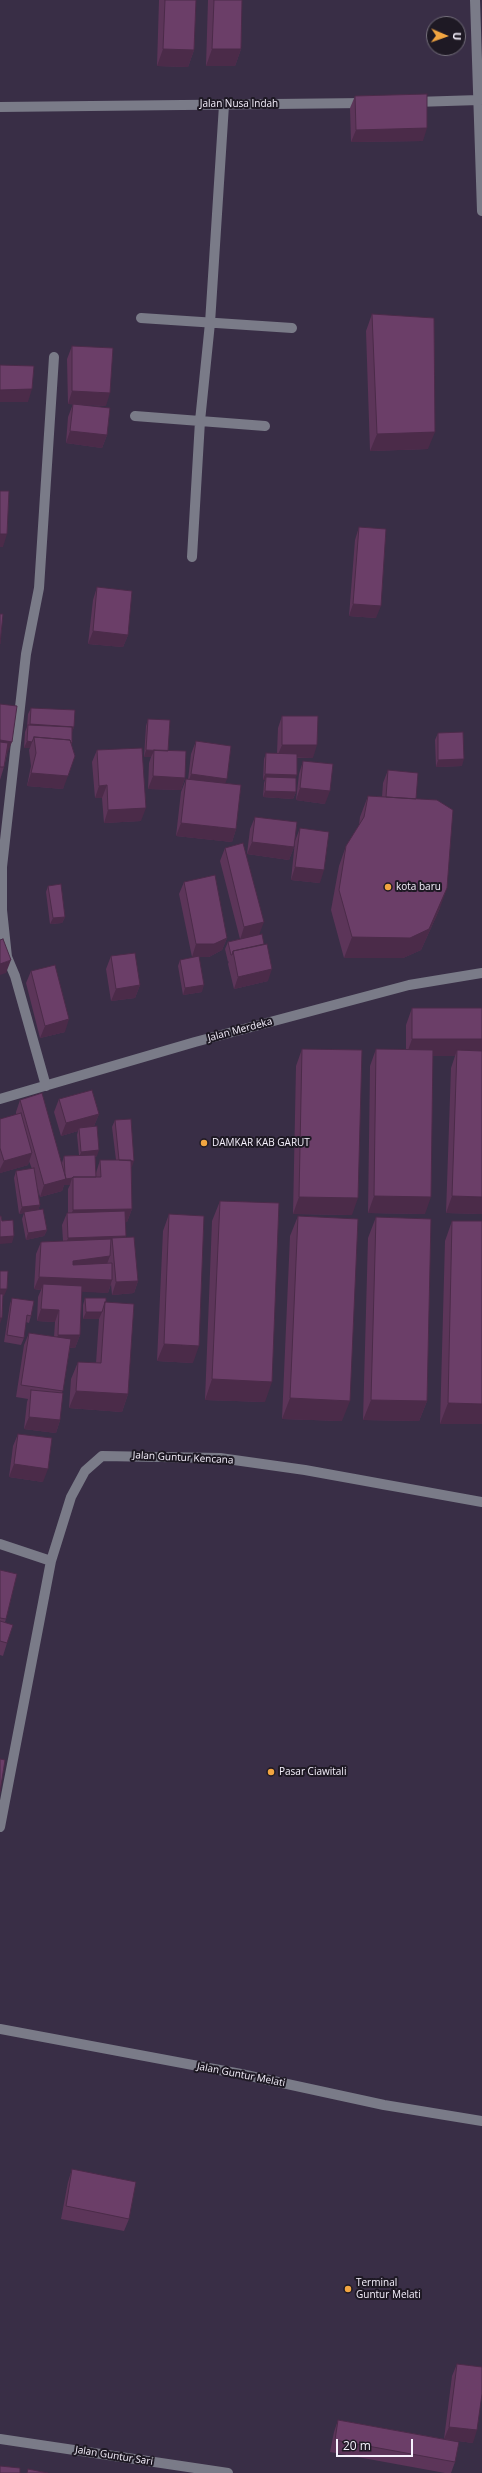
<!DOCTYPE html>
<style>
body{margin:0}
#map{position:relative;width:482px;height:2473px;overflow:hidden;background:#392e46;font-family:"Open Sans",sans-serif}
canvas{display:block}
.north{position:absolute;left:426px;top:16px;width:40px;height:40px;box-sizing:border-box;background:#1e1924;border:1px solid #746f7b;border-radius:50%;rotate:92deg;font-size:11px;font-weight:700;line-height:16px;text-align:center;color:#f6f1fd}
.north::after{content:'';display:block;margin:auto;width:14px;height:18px;background:#f2a541;clip-path:polygon(50% 0,100% 100%,50% 72%,0 100%)}
.scale{position:absolute;left:336px;top:2439px;width:77px;height:18px;box-sizing:border-box;border:2px solid #f6f1fd;border-top:0;padding-left:5px;font-size:12px;line-height:14px;white-space:nowrap;color:#f6f1fd;-webkit-text-stroke:3px #1e1924;paint-order:stroke}
</style>
<div id="map">
<canvas width="482" height="2473"></canvas>
<div class="north">U</div>
<div class="scale">20 m</div>
</div>
<script>
const context = document.querySelector('canvas').getContext('2d');
context.lineJoin = 'round';
const toPath = rows => new Path2D(rows.map(r => 'M' + r).join(''));
function trace(path, color, width, dash) { context.strokeStyle = color; context.lineWidth = width; context.lineCap = dash ? 'butt' : 'round'; context.setLineDash(dash || []); context.stroke(path); }
function fill(path, color) { context.fillStyle = color; context.fill(path, 'evenodd'); }
function label(font, color, halo, rows, align = 'center') {
  context.font = font + ' "Open Sans",sans-serif'; context.lineWidth = 4; context.setLineDash([]); context.textBaseline = 'middle'; context.strokeStyle = halo; context.fillStyle = color; for (const [text, x, y, turn = 0] of rows) {
    context.save(); context.translate(x, y); context.rotate((+turn || 0) * Math.PI / 180); context.textAlign = isNaN(turn) ? turn : align; if (halo) context.strokeText(text, 0, 0); context.fillText(text, 0, 0); context.restore();
  }
}
trace(toPath([
 [475,0,482,211],
 [415,102,479,100],
 [0,107,365,103],
 [141,318,292,328],
 [135,416,265,426],
 [192,557,200,421,210,323,224,105],
 [46,1086,15,976,7,957,2,910,2,867,26,654,39,588,54,357],
 [0,1099,195,1042,409,985,482,973],
 [0,1544,51,1561],
 [0,1827,51,1561,71,1497,85,1471,102,1456,220,1458,305,1470,482,1502],
 [0,2029,241,2074,384,2105,482,2121],
 [0,2439,228,2473]
]), '#7a7b88', 10);
fill(toPath([
 [159,0,196,0,194,50,188,67,157,66],
 [208,0,242,0,241,49,235,66,206,66],
 [355,96,423,141,351,142,350,108],
 [372,314,428,449,370,451,366,331],
 [72,346,106,406,68,404,67,359],
 [73,404,107,435,102,448,66,443,68,417],
 [359,527,376,618,349,616,355,540],
 [97,587,128,635,123,647,88,644,93,600],
 [0,704,7,754,4,767,0,780],
 [31,708,74,727,72,732,72,743,63,789,27,786,31,766,29,750,30,748,24,748,25,732,27,727,28,714],
 [282,716,313,758,297,758,295,778,296,792,293,799,263,797,264,783,265,780,263,780,264,759,266,753,277,753,278,728],
 [148,719,185,778,181,790,148,789,149,763,151,757,144,757,146,726],
 [438,733,462,766,436,767,435,740],
 [196,741,225,784,236,829,232,842,176,836,181,792,186,779,188,780,191,754],
 [97,750,141,821,104,823,102,798,95,798,92,762],
 [303,761,325,804,296,800,299,774],
 [388,770,416,799,440,908,421,950,403,958,344,958,331,910,339,866,346,846,359,825,360,817,368,796,382,797,383,783],
 [255,817,294,847,289,860,247,854,250,829],
 [300,828,320,883,291,880,295,841],
 [225,848,259,935,268,981,234,989,228,964,229,961,228,962,225,949,228,942,240,939,220,861],
 [184,882,227,938,222,950,209,957,199,957,202,992,183,995,178,966,180,960,196,957,192,957,179,894],
 [48,886,65,917,62,923,50,924,46,892],
 [111,956,140,985,135,998,111,1001,106,969],
 [31,971,65,1032,40,1038,26,983],
 [412,1008,482,1008,482,1214,446,1213,451,1068,455,1056,433,1056,425,1214,368,1213,370,1066,376,1049,406,1049,406,1025],
 [302,1049,352,1215,293,1214,296,1066],
 [59,1099,99,1114,94,1126,97,1156,95,1157,96,1173,100,1160,116,1160,112,1127,115,1120,132,1167,131,1167,132,1209,127,1222,125,1222,126,1237,138,1281,134,1293,112,1295,111,1284,108,1293,82,1291,80,1335,75,1348,70,1348,62,1393,60,1420,56,1433,24,1429,27,1402,28,1399,16,1397,24,1345,29,1333,54,1337,55,1322,37,1321,38,1297,41,1290,34,1289,36,1254,41,1242,63,1241,62,1225,67,1213,68,1213,68,1189,70,1185,64,1185,62,1191,40,1197,38,1189,40,1205,38,1210,47,1230,44,1236,26,1240,22,1219,24,1213,19,1214,14,1178,16,1171,32,1169,29,1161,28,1165,0,1173,0,1119,16,1115,16,1112,20,1100,62,1163,64,1156,79,1155,77,1135,78,1131,61,1136,54,1112],
 [220,1201,265,1402,205,1400,212,1221],
 [169,1214,193,1363,157,1361,163,1231],
 [298,1216,342,1421,282,1419,290,1236],
 [376,1217,427,1401,419,1421,363,1420,368,1238],
 [452,1221,482,1221,482,1424,440,1424,445,1241],
 [12,1298,31,1316,29,1323,26,1322,24,1338,21,1345,4,1342,10,1304],
 [85,1298,106,1302,128,1394,122,1412,69,1408,71,1379,78,1362,96,1363,99,1319,83,1319,83,1305],
 [18,1434,43,1482,9,1477,13,1446],
 [0,1570,6,1619,5,1622,7,1643,3,1656,0,1655],
 [72,2169,129,2219,124,2231,61,2219,68,2182],
 [457,2364,473,2443,451,2440,455,2462,451,2473,445,2473,330,2452,334,2432,338,2420,444,2439,452,2376]
]), '#5c3559');
fill(toPath([
 [163,49,194,50,188,67,157,66],
 [212,49,241,49,235,66,206,66],
 [427,128,423,141,351,142,356,130],
 [32,389,28,402,0,402,0,390],
 [72,391,110,393,106,406,68,404],
 [70,431,107,435,102,448,66,443],
 [435,432,428,449,370,451,377,434],
 [0,534,7,534,3,547,0,547],
 [353,604,381,606,376,618,349,616],
 [93,631,128,635,123,647,88,644],
 [30,724,74,727,72,733,27,730],
 [0,740,12,742,7,754,0,753],
 [27,741,32,742,30,748,24,748],
 [282,745,317,745,313,758,277,757],
 [146,750,154,751,151,757,144,757],
 [464,759,462,766,436,767,438,760],
 [31,773,68,776,63,789,27,786],
 [191,774,227,779,222,792,187,787],
 [265,774,297,775,294,781,266,777,265,780,263,780],
 [153,776,185,778,181,790,148,789],
 [107,785,102,798,95,798,99,786],
 [300,788,330,791,325,804,296,800],
 [265,791,296,792,293,799,263,797],
 [146,808,141,821,104,823,108,810],
 [181,823,236,829,232,842,176,836],
 [252,842,294,847,289,860,247,854],
 [295,867,324,870,320,883,291,880],
 [447,888,440,908,421,950,403,958,344,958,352,937],
 [65,917,62,923,50,924,53,918],
 [264,922,259,935,240,940,244,927],
 [227,938,222,950,209,957,192,957,196,944],
 [11,960,6,973,0,975,0,964],
 [272,969,268,981,234,989,238,977],
 [140,985,135,998,111,1001,116,989],
 [204,985,202,992,183,995,185,988],
 [69,1019,65,1032,40,1038,45,1026],
 [412,1039,482,1039,482,1057,457,1050,455,1056,406,1056],
 [99,1114,94,1126,79,1128,78,1131,61,1136,66,1123],
 [99,1150,97,1156,79,1158,81,1152],
 [32,1153,28,1165,0,1173,0,1169,4,1161],
 [134,1161,132,1167,117,1168,119,1162],
 [72,1178,70,1185,64,1185,62,1191,40,1197,44,1185,65,1179],
 [374,1196,431,1197,425,1214,368,1213],
 [452,1196,482,1197,482,1214,446,1213],
 [299,1197,358,1198,352,1215,293,1214],
 [40,1205,38,1211,24,1212,24,1213,19,1214,22,1207],
 [132,1209,127,1222,68,1222,73,1210],
 [47,1230,44,1236,26,1240,28,1233],
 [14,1236,12,1243,0,1244,0,1237],
 [126,1236,121,1249,112,1238,108,1249,63,1251,68,1238],
 [110,1256,105,1269,69,1273,73,1261],
 [39,1277,112,1280,108,1293,42,1290,43,1284,41,1290,34,1289],
 [138,1281,134,1293,112,1295,116,1282],
 [0,1289,7,1289,4,1296,0,1296],
 [41,1309,59,1310,55,1322,37,1321],
 [86,1312,102,1312,99,1319,83,1319],
 [0,1318,2,1318,0,1324],
 [58,1335,80,1335,75,1348,53,1347],
 [164,1344,199,1346,193,1363,157,1361],
 [212,1379,272,1382,265,1402,205,1400],
 [76,1391,128,1394,122,1412,69,1408],
 [290,1398,350,1401,342,1421,282,1419],
 [371,1400,427,1401,419,1421,363,1420],
 [448,1403,482,1404,482,1424,440,1424],
 [29,1417,60,1420,56,1433,24,1429],
 [14,1464,48,1469,43,1482,9,1477],
 [449,2427,477,2430,473,2443,444,2439]
]), '#4b2b49');
const building = toPath([
 [165,0,196,0,194,50,163,49,165,0],
 [214,0,242,0,241,49,212,49,214,0],
 [427,94,427,128,356,130,355,96,427,94],
 [372,314,434,318,435,432,377,434,372,314],
 [72,346,113,348,110,393,72,391,72,346],
 [0,365,34,366,32,389,0,390,0,365],
 [73,404,110,408,107,435,70,431,73,404],
 [0,491,9,491,7,534,0,534,0,491],
 [359,527,386,529,381,606,353,604,359,527],
 [97,587,132,591,128,635,93,631,97,587],
 [0,614,3,614,0,644,0,614],
 [0,704,17,706,12,742,0,740,0,704],
 [31,708,75,710,74,727,30,724,31,708],
 [282,716,318,716,317,745,282,745,282,716],
 [148,719,170,720,168,751,146,750,148,719],
 [28,725,72,727,72,743,71,743,70,740,34,737,32,742,27,741,28,725],
 [463,732,464,759,438,760,438,733,463,732],
 [34,737,70,740,75,756,68,776,31,773,36,753,34,737],
 [196,741,231,746,227,779,191,774,196,741],
 [0,742,8,743,4,767,0,767,0,742],
 [142,748,146,808,108,810,107,785,99,786,97,750,142,748],
 [154,750,186,751,185,778,153,776,154,750],
 [266,753,297,754,297,775,265,774,266,753],
 [303,761,333,764,330,791,300,788,303,761],
 [388,770,418,773,416,799,386,797,388,770],
 [266,777,296,778,296,792,265,791,266,777],
 [186,779,241,785,236,829,181,823,186,779],
 [368,796,437,800,453,810,447,888,429,929,410,938,352,937,339,890,346,846,364,817,368,796],
 [255,817,297,822,294,847,252,842,255,817],
 [300,828,329,832,324,870,295,867,300,828],
 [243,843,264,922,244,927,225,848,243,843],
 [215,875,227,938,214,944,196,944,184,882,215,875],
 [61,884,65,917,53,918,48,886,61,884],
 [262,934,264,944,233,951,232,955,231,955,228,942,262,934],
 [3,939,11,960,0,964,0,940,3,939],
 [267,944,272,969,238,977,233,951,267,944],
 [135,953,140,985,116,989,111,956,135,953],
 [199,956,204,985,185,988,180,960,199,956],
 [55,965,69,1019,45,1026,31,971,55,965],
 [412,1008,482,1008,482,1039,412,1039,412,1008],
 [302,1049,362,1050,358,1198,299,1197,302,1049],
 [376,1049,433,1050,431,1197,374,1196,376,1049],
 [457,1050,482,1051,482,1197,452,1196,457,1050],
 [92,1090,99,1114,66,1123,59,1099,92,1090],
 [42,1093,66,1179,44,1185,20,1100,42,1093],
 [21,1113,32,1153,4,1161,0,1148,0,1119,21,1113],
 [131,1119,134,1161,119,1160,115,1120,131,1119],
 [97,1126,99,1150,81,1152,79,1128,97,1126],
 [95,1155,96,1177,73,1177,72,1178,66,1179,65,1174,64,1156,95,1155],
 [100,1160,131,1160,132,1209,73,1210,73,1177,101,1177,100,1160],
 [34,1168,40,1205,22,1207,16,1171,34,1168],
 [220,1201,279,1203,272,1382,212,1379,220,1201],
 [43,1209,47,1230,28,1233,24,1212,43,1209],
 [125,1211,126,1236,68,1238,67,1213,125,1211],
 [169,1214,204,1216,199,1346,164,1344,169,1214],
 [0,1216,1,1216,2,1221,13,1220,14,1236,0,1237,0,1216],
 [298,1216,358,1219,350,1401,290,1398,298,1216],
 [376,1217,431,1219,427,1401,371,1400,376,1217],
 [452,1221,482,1221,482,1404,448,1403,452,1221],
 [134,1237,138,1281,116,1282,112,1238,134,1237],
 [111,1239,110,1256,73,1261,73,1265,112,1263,112,1280,39,1277,41,1242,111,1239],
 [0,1271,8,1271,7,1289,0,1289,0,1271],
 [43,1284,82,1286,80,1335,58,1335,59,1310,41,1309,43,1284],
 [0,1294,3,1294,2,1318,0,1318,0,1294],
 [12,1298,34,1301,31,1316,27,1315,24,1338,7,1335,12,1298],
 [85,1298,106,1298,106,1302,105,1302,102,1312,86,1312,85,1298],
 [105,1302,134,1304,128,1394,76,1391,78,1362,101,1363,105,1302],
 [29,1333,71,1339,63,1391,21,1385,29,1333],
 [31,1390,63,1393,60,1420,29,1417,31,1390],
 [18,1434,52,1438,48,1469,14,1464,18,1434],
 [0,1570,17,1574,6,1619,0,1618,0,1570],
 [0,1621,13,1625,7,1643,0,1641,0,1621],
 [0,1759,5,1760,0,1792,0,1759],
 [72,2169,136,2182,129,2219,66,2206,72,2169],
 [457,2364,482,2367,482,2394,477,2430,449,2427,457,2364],
 [338,2420,459,2442,455,2462,335,2440,338,2420],
 [0,2466,20,2468,20,2473,0,2473,0,2466],
 [28,2469,48,2473,27,2473,28,2469]
]);
fill(building, '#6b3e68');
trace(building, '#4b2b49', 1);
for (const [x, y, r, color] of [
 [388,887,4,"#f2a541"],
 [204,1143,4,"#f2a541"],
 [271,1772,4,"#f2a541"],
 [348,2289,4,"#f2a541"]
]) { const dot = new Path2D(); dot.arc(x, y, r, 0, 2 * Math.PI); context.fillStyle = color; context.fill(dot); trace(dot, '#1e1924', 1.5); }
label('10px', '#f6f1fd', '#1e1924', [
 ["Jalan Nusa Indah",239,104],
 ["Jalan Merdeka",240,1030,-15],
 ["Jalan Guntur Kencana",183,1458,3],
 ["Jalan Guntur Melati",241,2075,11],
 ["Jalan Guntur Sari",114,2456,9]
]);
label('10px', '#f6f1fd', '#1e1924', [
 ["kota baru",396,887],
 ["DAMKAR KAB GARUT",212,1143],
 ["Pasar Ciawitali",279,1772],
 ["Terminal",356,2283],
 ["Guntur Melati",356,2295]
], 'left');
</script>
